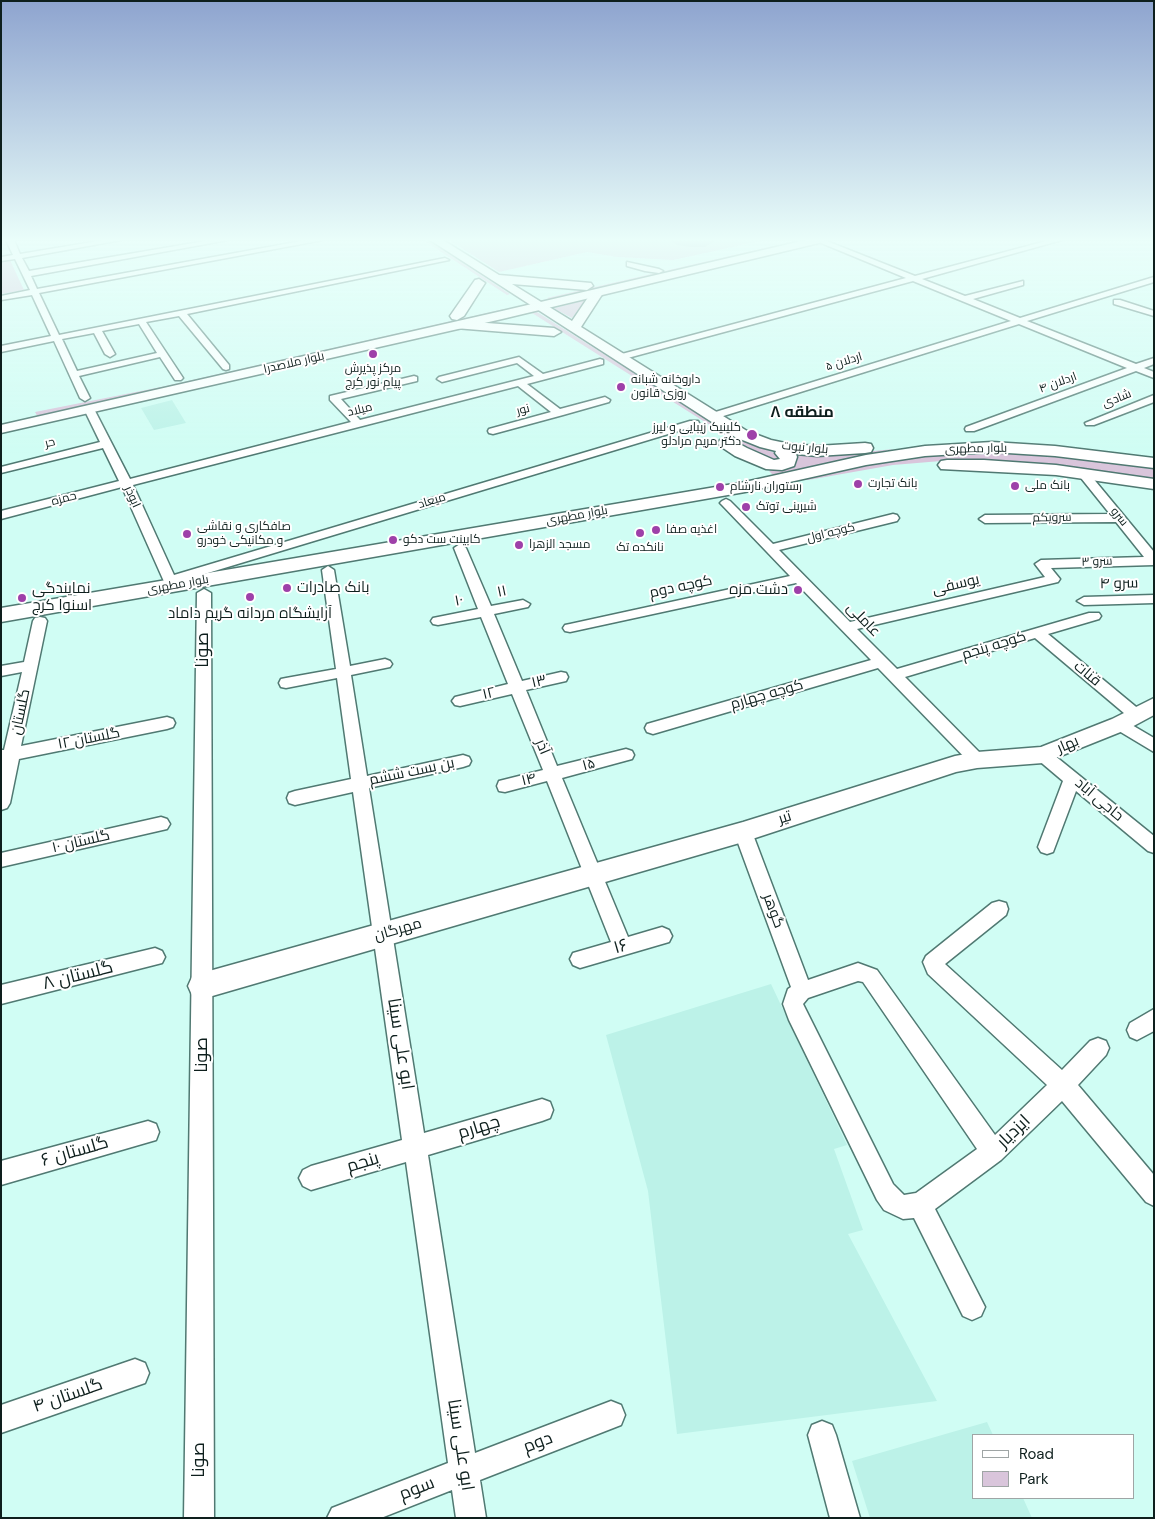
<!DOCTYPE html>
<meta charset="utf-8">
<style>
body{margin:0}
#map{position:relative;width:1155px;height:1519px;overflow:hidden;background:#d0fdf4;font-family:"DM Sans",sans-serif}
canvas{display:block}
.frame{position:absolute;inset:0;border:2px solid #0e1f1d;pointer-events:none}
.legend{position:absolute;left:972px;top:1434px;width:162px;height:65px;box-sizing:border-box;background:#fff;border:1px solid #9fa5a5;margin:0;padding:6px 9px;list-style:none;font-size:15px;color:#0e1f1d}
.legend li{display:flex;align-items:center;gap:10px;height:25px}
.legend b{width:25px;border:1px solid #9fa5a5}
</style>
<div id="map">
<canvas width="1155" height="1519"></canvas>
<div class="frame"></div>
<ul class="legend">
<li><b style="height:6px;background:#fff"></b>Road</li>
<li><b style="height:14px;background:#d9c5db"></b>Park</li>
</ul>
</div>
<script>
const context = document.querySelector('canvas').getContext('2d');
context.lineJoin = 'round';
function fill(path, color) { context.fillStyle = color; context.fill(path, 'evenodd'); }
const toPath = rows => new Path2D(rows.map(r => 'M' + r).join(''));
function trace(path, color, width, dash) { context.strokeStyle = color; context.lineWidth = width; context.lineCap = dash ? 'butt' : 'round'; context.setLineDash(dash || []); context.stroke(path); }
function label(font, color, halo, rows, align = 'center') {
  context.font = font + ' "DM Sans",Cairo,sans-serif'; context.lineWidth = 4; context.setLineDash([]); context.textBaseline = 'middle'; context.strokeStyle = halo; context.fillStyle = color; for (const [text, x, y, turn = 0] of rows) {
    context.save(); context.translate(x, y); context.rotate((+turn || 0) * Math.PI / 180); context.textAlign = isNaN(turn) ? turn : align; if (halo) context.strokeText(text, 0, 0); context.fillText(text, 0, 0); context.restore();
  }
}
fill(toPath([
 [172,400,186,423,154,430,141,408],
 [771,984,847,1145,834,1149,863,1230,848,1234,937,1401,677,1434,648,1191,606,1035],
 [987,1422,993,1435,974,1435,974,1498,1023,1498,1032,1518,870,1518,852,1461]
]), '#bcf2e8');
fill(toPath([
 [423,240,428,240,510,294,507,295],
 [449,240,765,240,673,260,617,257,587,252,499,272],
 [799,240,809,240,716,263,550,300,547,298],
 [10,260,24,290,1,294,1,261],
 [586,300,572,318,555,309,555,308],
 [504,309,507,311,39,419,35,412,166,386],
 [537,312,739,439,780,455,781,458,773,462,762,458,532,313],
 [894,449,773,475,769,471,796,462,798,454,854,453],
 [1001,454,1041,454,1154,468,1154,480,941,461,893,465,808,480,804,479,892,460,932,455]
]), '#d9c5db');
fill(toPath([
 [671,241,715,240,715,241,705,247,691,247,677,245]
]), '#a88baa');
const street = toPath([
 [6,240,14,240,20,254,104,240,121,240,22,258,29,271,211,240,228,240,31,276,37,289,307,240,323,240,39,293,59,335,445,258,449,260,187,314,229,365,229,369,226,370,223,369,179,316,146,322,183,378,181,380,175,380,160,357,79,376,90,398,85,401,80,398,54,341,1,352,1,346,51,336,32,295,1,300,1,296,30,290,15,259,1,261,1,257,13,255,6,240],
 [139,324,157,353,77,371,62,339,94,333,105,354,110,357,115,354,102,331,139,324],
 [814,240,824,240,915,276,1050,240,1062,240,922,279,965,296,1023,281,1023,285,973,299,1020,318,1154,277,1154,282,1027,321,1136,364,1154,358,1154,364,1144,368,1154,372,1154,378,1136,371,974,431,966,431,965,429,966,427,1127,368,1019,324,717,418,713,419,708,416,709,414,1011,321,913,281,624,359,621,360,616,357,618,355,906,278,814,240],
 [627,262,659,269,663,271,659,273,645,271,627,266,627,262],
 [1114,300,1120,300,1154,311,1154,316,1114,304,1114,300],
 [519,357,543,374,600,359,603,360,603,364,527,384,560,409,605,397,610,400,609,402,563,415,493,434,489,433,488,431,489,429,551,412,518,386,133,485,174,575,690,421,698,421,699,423,698,425,178,582,180,586,173,590,166,586,122,487,1,519,1,511,119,481,103,448,1,473,1,467,100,442,84,409,85,407,89,406,94,409,130,479,351,422,330,400,330,396,414,376,417,377,417,381,341,399,360,420,534,376,517,363,442,382,437,379,439,377,519,357],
 [1154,395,1154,402,1094,425,1086,425,1085,423,1154,395],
 [1083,470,1087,471,1154,552,1154,565,1051,568,1060,579,1058,582,857,629,897,669,1089,613,1099,613,1101,616,1099,619,1048,634,1141,711,1144,715,1141,719,1136,720,1131,719,1035,638,905,677,983,756,985,760,983,764,977,766,971,764,878,668,653,734,647,732,645,728,647,724,871,660,796,583,570,632,565,631,563,628,565,625,570,624,790,576,722,505,720,503,722,501,726,499,730,501,773,544,893,514,897,515,899,518,897,521,779,550,850,622,1045,577,1035,564,1041,560,1144,557,1116,522,985,523,979,519,985,515,1110,514,1077,473,1083,470],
 [460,544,466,548,491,606,523,600,530,604,528,607,494,614,522,681,561,672,566,673,568,677,566,681,526,690,557,766,626,749,632,751,634,755,632,759,562,778,628,937,662,927,669,930,672,936,669,942,580,968,573,965,570,959,573,953,611,942,547,781,505,792,499,791,497,786,499,781,543,770,512,694,460,706,455,705,452,701,455,697,508,684,481,617,438,625,433,624,431,621,433,618,478,609,454,548,460,544],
 [328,566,334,570,350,666,385,659,390,661,392,664,390,667,351,675,367,776,463,755,469,757,471,761,469,765,463,767,369,788,424,1133,542,1099,550,1102,553,1110,550,1118,542,1121,428,1155,475,1453,611,1401,621,1405,625,1415,621,1425,480,1480,486,1518,456,1518,452,1490,381,1518,327,1518,332,1508,448,1463,406,1162,311,1190,303,1186,299,1178,303,1170,311,1166,402,1140,353,792,295,805,289,803,287,798,289,793,295,791,351,779,337,678,286,688,281,687,279,683,281,679,286,678,336,669,322,570,328,566],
 [204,589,211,593,214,1518,184,1518,197,593,204,589],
 [1154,595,1154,603,1084,605,1077,601,1084,597,1154,595],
 [40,617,45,618,47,621,21,746,167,717,173,719,175,723,173,727,167,729,19,759,10,803,7,808,1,810,1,750,4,750,22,672,1,676,1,666,24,662,33,621,35,618,40,617],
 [1120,718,1154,738,1154,752,1114,728,1112,724,1114,720,1120,718],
 [1043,749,1049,751,1154,836,1154,853,1148,851,1076,791,1053,852,1047,854,1041,852,1038,847,1063,781,1037,759,1035,755,1037,751,1043,749],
 [161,817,167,819,170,824,167,829,1,867,1,853,161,817],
 [743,825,749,827,752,832,808,980,858,963,877,970,995,1135,1047,1085,928,974,923,962,926,956,992,903,999,901,1006,903,1008,909,1006,915,945,964,1062,1070,1090,1041,1098,1038,1106,1041,1109,1048,1106,1055,1078,1085,1154,1175,1154,1206,1146,1202,1062,1101,1001,1160,935,1209,985,1307,981,1316,972,1320,963,1316,914,1218,903,1219,884,1210,877,1200,789,1020,783,1004,788,989,791,987,734,832,737,827,743,825],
 [858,981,863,982,977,1149,916,1193,904,1195,893,1184,803,1004,808,998,858,981],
 [155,948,162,951,165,957,162,963,1,1004,1,985,155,948],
 [1154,1009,1154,1031,1137,1040,1130,1037,1127,1030,1130,1023,1154,1009],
 [148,1121,156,1124,159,1132,156,1140,1,1185,1,1161,148,1121],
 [135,1359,145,1363,149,1373,145,1383,1,1433,1,1405,135,1359],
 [822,1421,832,1425,836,1435,860,1518,830,1518,808,1435,812,1425,822,1421]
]);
const secondary = toPath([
 [806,240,824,240,819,243,502,319,1,433,1,425,502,311,806,240],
 [1154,698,1154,715,1128,729,1043,763,977,768,956,772,743,842,202,999,192,995,188,986,192,977,202,973,743,822,955,756,977,752,1041,747,1112,719,1154,698]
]);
const primary = toPath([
 [430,240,443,240,499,275,591,283,593,286,587,290,512,284,572,321,593,290,601,290,603,293,581,327,747,431,771,440,790,444,817,446,865,443,871,444,873,448,871,452,865,453,817,456,796,454,797,457,794,466,782,470,766,469,735,456,720,446,718,443,720,440,732,440,747,448,774,460,780,459,775,453,776,451,760,447,735,437,430,240],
 [479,279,485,283,464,316,457,320,452,319,450,316,475,280,479,279],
 [460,321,554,328,561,332,554,336,455,328,453,325,460,321],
 [992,442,1055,446,1154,458,1154,468,1055,456,992,452,925,456,866,465,745,492,1,622,1,608,745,482,866,455,925,446,992,442],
 [947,460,984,460,1056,465,1154,479,1154,489,1056,475,941,469,938,465,941,461,947,460]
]);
trace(street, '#507972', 3);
trace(secondary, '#507972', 3);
trace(primary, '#507972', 3);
fill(street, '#fff');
fill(secondary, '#fff');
fill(primary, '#fff');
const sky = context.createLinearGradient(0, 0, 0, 453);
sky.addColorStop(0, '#8ea4cf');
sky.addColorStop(0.53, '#eafefa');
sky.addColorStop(1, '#eafefa00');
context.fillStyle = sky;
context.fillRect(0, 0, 1155, 453);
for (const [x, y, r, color] of [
 [373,354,5,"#9e40a9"],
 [621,387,5,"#9e40a9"],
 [752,435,6,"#9e40a9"],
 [858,484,5,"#9e40a9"],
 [1015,486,5,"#9e40a9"],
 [720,487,5,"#9e40a9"],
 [746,507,5,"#9e40a9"],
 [656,530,5,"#9e40a9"],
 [640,533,5,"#9e40a9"],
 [187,534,5,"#9e40a9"],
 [393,540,5,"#9e40a9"],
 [519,545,5,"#9e40a9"],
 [287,588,5,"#9e40a9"],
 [798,590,5,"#9e40a9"],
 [250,597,5,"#9e40a9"],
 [22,598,5,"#9e40a9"]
]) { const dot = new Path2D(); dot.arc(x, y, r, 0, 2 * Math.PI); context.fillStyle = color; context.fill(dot); trace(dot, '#fff', 2); }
label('12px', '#0e1f1d', '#fff', [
 ["اردلان ۵",844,362,-17],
 ["بلوار ملاصدرا",294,363,-13],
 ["اردلان ۴",1058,383,-20],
 ["شادی",1117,399,-21],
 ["میلاد",360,410,-14],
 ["نور",523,410,-15],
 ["حر",50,443,-14],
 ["بلوار نبوت",805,448,5],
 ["بلوار مطهری",976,449,-1],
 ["ابوذر",132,497,66],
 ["حمزه",64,499,-15],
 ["میعاد",432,501,-17],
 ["بلوار مطهری",577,516,-10],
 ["سرو",1119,517,51],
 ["سرویکم",1052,518,-1],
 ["کوچه اول",831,533,-14],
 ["سرو ۳",1097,562,-2],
 ["بلوار مطهری",178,585,-10]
]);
label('12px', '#0e1f1d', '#fff', [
 ["مرکز پذیرش",373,369,"center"],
 ["پیام نور کرج",373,383,"center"],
 ["داروخانه شبانه",631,380],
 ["روزی قانون",631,394],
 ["کلینیک زیبایی و لیرز",741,428,"right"],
 ["دکتر مریم مرادلو",741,442,"right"],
 ["بانک تجارت",868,484],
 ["بانک ملی",1025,486],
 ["رستوران نارشام",730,487],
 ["شیرینی توتک",756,507],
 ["صافکاری و نقاشی",197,527],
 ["و مکانیکی خودرو",197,541],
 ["اغذیه صفا",666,530],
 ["کابینت ست دکو",403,540],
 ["مسجد الزهرا",529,545],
 ["نانکده تک",640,548,"center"]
], 'left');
label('15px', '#0e1f1d', '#fff', [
 ["سرو ۴",1119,584,-1],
 ["یوسفی",956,585,-13],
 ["کوچه دوم",681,587,-12],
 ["۱۱",502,592,-12],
 ["۱۰",459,601,-11],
 ["عاملی",863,620,46],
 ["کوچه پنجم",994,646,-17],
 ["قنات",1087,674,40],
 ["۱۳",539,682,-13],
 ["۱۲",489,694,-13],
 ["کوچه چهارم",767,695,-16],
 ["گلستان",21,712,-78],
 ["گلستان ۱۲",89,739,-11],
 ["بهار",1068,745,-23],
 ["آذر",542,747,68],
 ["۱۵",589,765,-15],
 ["بن بست ششم",412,772,-12],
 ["۱۴",529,780,-14],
 ["حاجی آباد",1099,800,40],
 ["تیر",785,818,-18],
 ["گلستان ۱۰",81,842,-13],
 ["گوهر",773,911,70],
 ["مهرگان",398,930,-16]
]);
label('15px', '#0e1f1d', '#fff', [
 ["بانک صادرات",297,588],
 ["نمایندگی",32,589],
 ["اسنوا کرج",32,606],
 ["دشت مزه",788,590,"right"],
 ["آرایشگاه مردانه گریم داماد",250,614,"center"]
], 'left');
label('bold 16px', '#0e1f1d', '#fff', [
 ["منطقه ۸",802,413]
]);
label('18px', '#0e1f1d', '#fff', [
 ["صونا",203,650,-90],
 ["۱۶",621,947,-16],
 ["گلستان ۸",78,976,-14],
 ["ابو علی سینا",400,1044,81],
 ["صونا",202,1055,-90],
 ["چهارم",479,1128,-17],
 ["ایزدیار",1014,1132,-44],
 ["گلستان ۶",75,1152,-16],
 ["پنجم",363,1163,-17],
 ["گلستان ۴",68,1396,-19],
 ["دوم",538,1443,-21],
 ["ابو علی سینا",460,1445,81],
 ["صونا",199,1460,-90],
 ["سوم",417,1489,-21]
]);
</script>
